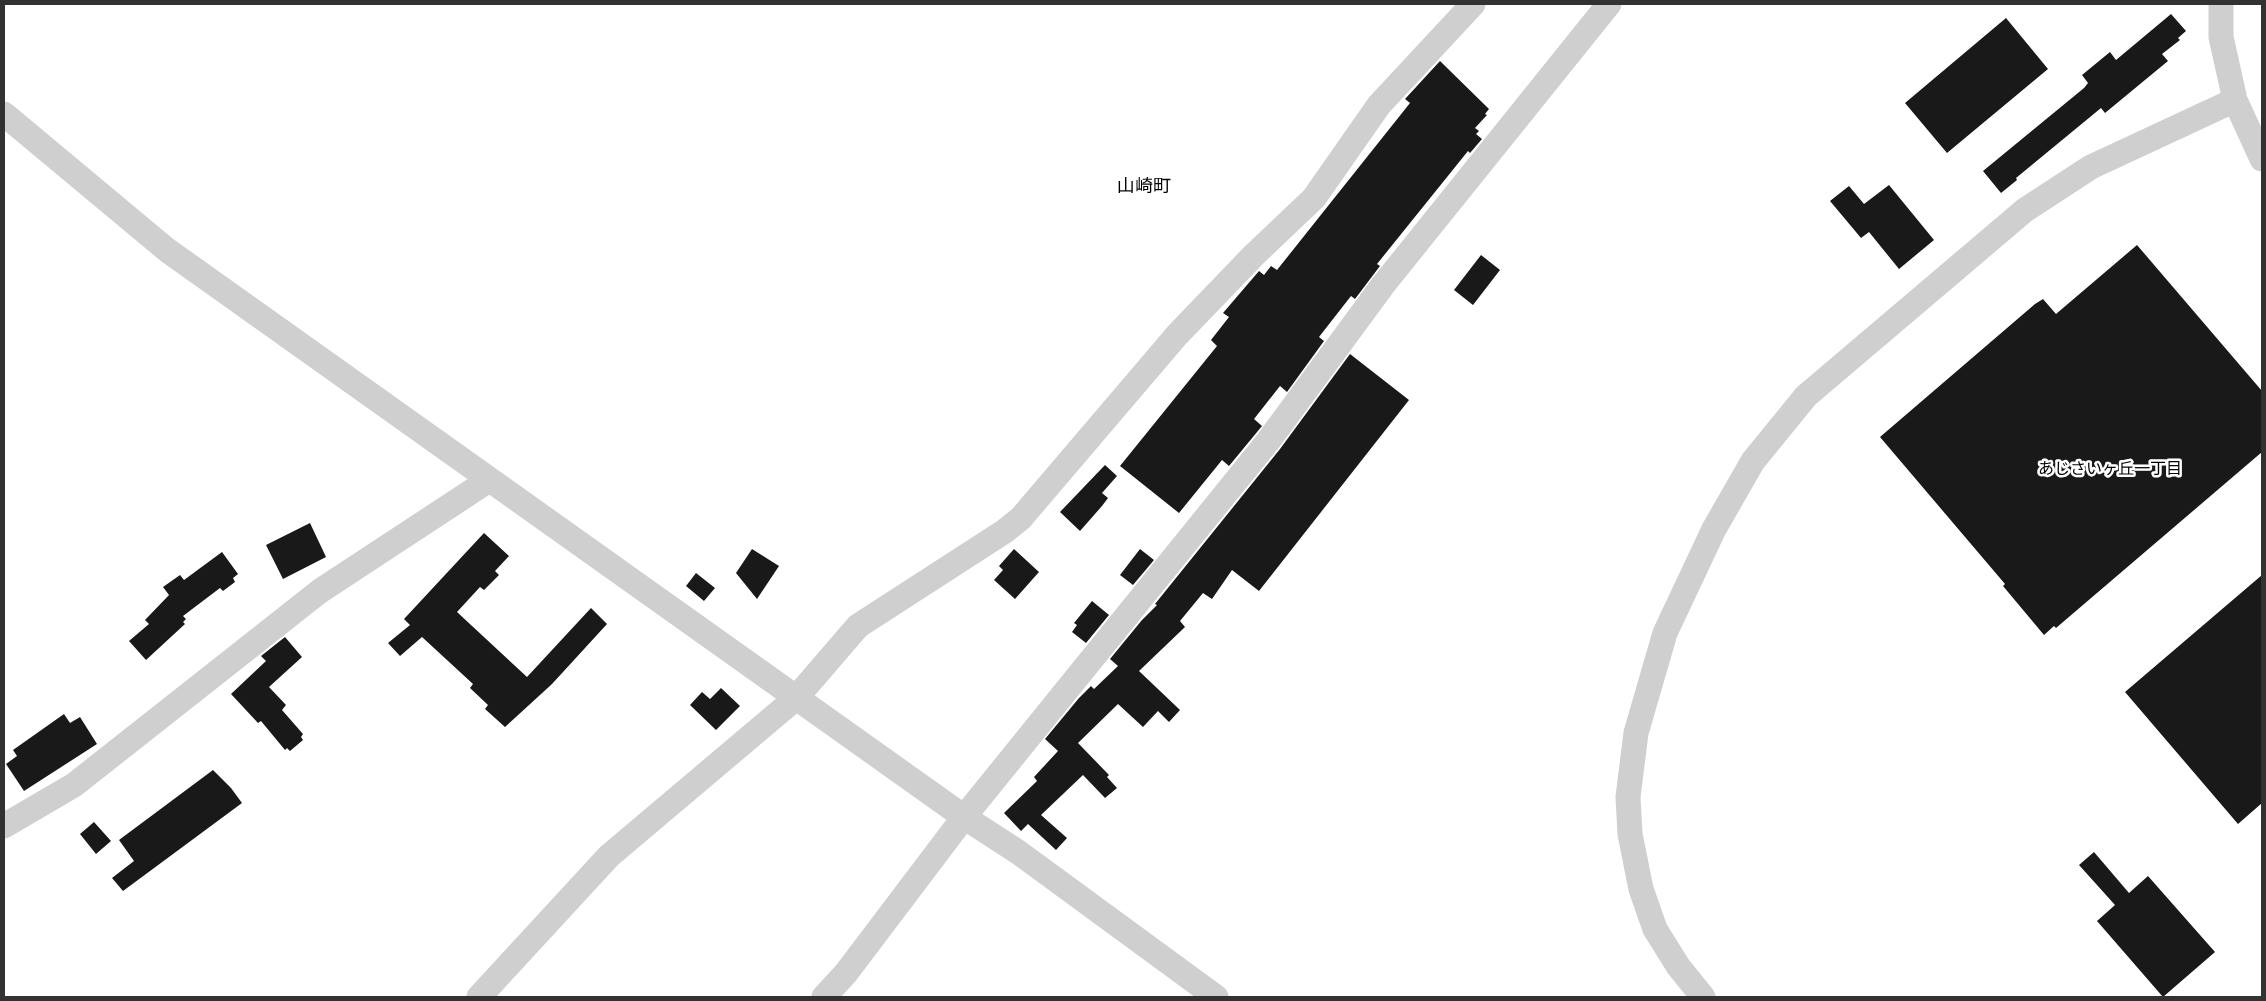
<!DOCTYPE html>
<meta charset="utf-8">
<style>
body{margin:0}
#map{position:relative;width:2266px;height:1001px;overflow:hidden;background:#fff;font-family:Manrope,sans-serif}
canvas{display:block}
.frame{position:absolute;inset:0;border:5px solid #323232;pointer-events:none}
</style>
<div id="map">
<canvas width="2266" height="1001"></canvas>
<div class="frame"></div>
</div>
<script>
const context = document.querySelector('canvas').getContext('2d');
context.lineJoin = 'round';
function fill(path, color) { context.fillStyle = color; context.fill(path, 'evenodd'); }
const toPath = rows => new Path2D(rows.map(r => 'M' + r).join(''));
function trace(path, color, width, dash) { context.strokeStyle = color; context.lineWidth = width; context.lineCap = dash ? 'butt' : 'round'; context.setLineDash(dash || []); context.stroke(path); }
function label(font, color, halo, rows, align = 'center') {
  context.font = font + ' Manrope,"Noto Sans JP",sans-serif'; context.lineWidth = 5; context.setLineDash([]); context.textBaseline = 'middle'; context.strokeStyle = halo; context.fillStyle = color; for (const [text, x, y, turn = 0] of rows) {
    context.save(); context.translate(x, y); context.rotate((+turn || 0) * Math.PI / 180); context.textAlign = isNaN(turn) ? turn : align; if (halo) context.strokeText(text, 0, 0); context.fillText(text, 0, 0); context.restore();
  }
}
fill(toPath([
 [2171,14,2186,31,2178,38,2180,40,2162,54,2168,61,2105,113,2101,108,2016,178,2017,180,2001,193,1983,171,2084,88,2088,83,2082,75,2110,52,2116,60],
 [2006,18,2048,69,1947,153,1905,103],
 [1440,61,1489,109,1485,114,1487,115,1475,128,1479,131,1476,134,1482,139,1470,153,1468,151,1377,264,1380,266,1355,299,1351,296,1319,337,1324,341,1287,392,1280,386,1254,419,1262,426,1229,466,1222,460,1179,513,1120,466,1217,346,1211,340,1229,317,1223,313,1259,271,1264,275,1271,266,1277,270,1410,103,1405,99],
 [1889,185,1934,240,1899,269,1869,232,1861,238,1830,201,1849,186,1864,204],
 [2137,245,2262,391,2262,452,2056,628,2054,626,2044,635,2003,586,2005,584,1880,437,2035,304,2043,299,2056,314],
 [1481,255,1500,270,1473,305,1454,290],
 [1350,354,1409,400,1259,591,1232,570,1212,599,1203,593,1180,621,1185,627,1139,671,1180,710,1169,722,1158,711,1143,727,1118,704,1078,743,1109,775,1107,777,1117,788,1105,798,1083,775,1041,815,1067,838,1056,850,1028,824,1021,831,1004,813,1037,781,1034,777,1058,751,1045,739,1079,698,1091,686,1094,689,1118,666,1110,659,1142,620,1157,605,1155,604,1280,449],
 [1105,465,1117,476,1102,493,1108,498,1102,506,1080,531,1060,512],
 [310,523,326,557,283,579,266,545],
 [484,533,509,556,495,571,499,575,484,590,480,587,457,612,527,677,591,608,607,624,552,684,505,727,485,709,488,705,470,688,473,684,422,637,400,656,388,643,410,625,404,619],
 [752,549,779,566,757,599,736,573],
 [1014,549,1039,572,1015,599,994,580,1003,570,999,566],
 [1140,549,1154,560,1133,585,1120,575],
 [222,552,238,574,233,578,235,582,223,591,220,588,183,616,186,619,183,622,185,624,146,660,129,641,149,624,145,620,169,595,163,587,180,575,184,580],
 [696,573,715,588,704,601,686,586],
 [2262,575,2262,803,2238,824,2125,692],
 [1092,601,1109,615,1086,643,1072,632,1077,625,1074,623],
 [285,637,302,657,269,687,286,705,282,710,303,734,301,737,303,740,290,751,287,748,285,750,261,721,258,723,231,694,266,661,261,656],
 [721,688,740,706,716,730,690,705,702,692,710,699],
 [64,714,70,723,80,717,97,744,24,791,6,764,17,756,13,750],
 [213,770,231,788,242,803,123,891,112,878,134,861,119,840],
 [94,822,111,841,96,854,80,834],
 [2094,852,2129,893,2148,876,2215,952,2163,997,2097,921,2115,905,2079,865]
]), '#191919');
trace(toPath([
 [2221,4,2221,37,2235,100,2262,159],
 [4,114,167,250,964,817,1018,852,1216,997],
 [4,826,74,785,320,591,489,480],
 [479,997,609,856,796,698,858,626,1005,531,1021,518,1177,335,1254,255,1314,198,1379,105,1473,4],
 [824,997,846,973,964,817,1269,440,1383,285,1609,4],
 [1703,997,1678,966,1655,929,1641,889,1630,834,1628,797,1636,733,1665,633,1714,529,1753,461,1806,396,2025,210,2091,167,2235,100]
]), '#cfcfcf', 25);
label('16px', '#000', '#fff', [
 ["あじさいヶ丘一丁目",2110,470]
]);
label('18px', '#000', '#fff', [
 ["山崎町",1144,187]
]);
</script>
